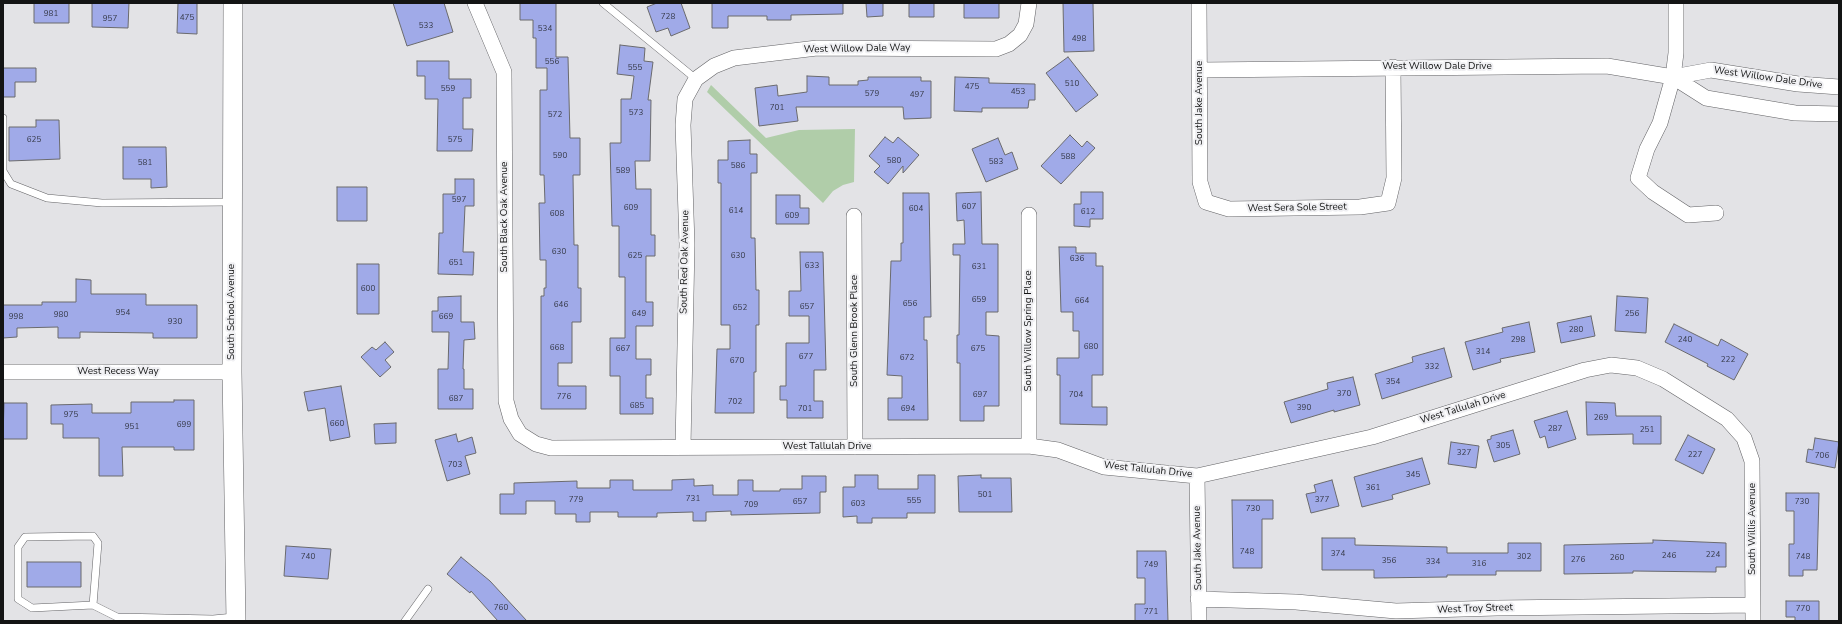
<!DOCTYPE html>
<style>
body{margin:0}
#map{position:relative;width:1842px;height:624px;overflow:hidden;background:#e3e3e6;font-family:"Nunito Sans",sans-serif}
canvas{display:block}
.frame{position:absolute;inset:0;border:4px solid #131414;pointer-events:none}
</style>
<div id="map">
<canvas width="1842" height="624"></canvas>
<div class="frame"></div>
</div>
<script>
const context = document.querySelector('canvas').getContext('2d');
context.lineJoin = 'round';
function fill(path, color) { context.fillStyle = color; context.fill(path, 'evenodd'); }
const toPath = rows => new Path2D(rows.map(r => 'M' + r).join(''));
function trace(path, color, width, dash) { context.strokeStyle = color; context.lineWidth = width; context.lineCap = dash ? 'butt' : 'round'; context.setLineDash(dash || []); context.stroke(path); }
function label(font, color, halo, rows, align = 'center') {
  context.font = font + ' "Nunito Sans",sans-serif'; context.lineWidth = 4; context.setLineDash([]); context.textBaseline = 'middle'; context.strokeStyle = halo; context.fillStyle = color; for (const [text, x, y, turn = 0] of rows) {
    context.save(); context.translate(x, y); context.rotate((+turn || 0) * Math.PI / 180); context.textAlign = isNaN(turn) ? turn : align; if (halo) context.strokeText(text, 0, 0); context.fillText(text, 0, 0); context.restore();
  }
}
fill(toPath([
 [711,85,766,138,799,130,855,129,854,182,843,185,833,191,823,203,707,92]
]), '#b0cda9');
const building = toPath([
 [34,3,69,3,69,23,34,23,34,3],
 [92,3,129,3,128,28,92,27,92,3],
 [178,3,197,3,197,34,177,33,178,3],
 [393,3,444,3,453,32,407,46,393,3],
 [520,3,556,3,556,57,568,57,570,138,580,138,580,175,573,175,574,245,578,245,578,288,581,288,581,322,572,322,572,363,558,363,558,386,586,386,586,409,541,409,541,296,544,296,544,288,546,288,546,260,540,260,539,203,545,203,544,175,540,175,540,90,547,90,547,68,536,68,536,38,533,38,533,20,520,20,520,3],
 [657,3,681,3,690,28,671,36,668,28,656,32,647,7,657,3],
 [712,3,843,3,843,14,791,15,791,20,767,20,767,16,728,16,728,28,712,28,712,3],
 [866,3,883,3,883,16,867,17,866,3],
 [909,3,934,3,934,17,909,17,909,3],
 [964,3,999,3,999,18,964,18,964,3],
 [1063,3,1093,3,1094,51,1064,52,1063,3],
 [620,45,645,48,644,61,653,62,648,100,651,100,650,161,635,161,636,189,651,189,651,235,655,235,655,256,646,256,646,302,653,302,653,326,636,326,636,359,651,359,651,375,646,375,646,398,653,398,653,414,620,414,620,376,610,376,610,338,625,338,625,277,619,277,619,226,612,226,610,143,621,143,621,99,631,99,634,76,617,74,620,45],
 [1068,57,1098,95,1076,112,1046,73,1068,57],
 [417,61,449,61,449,79,471,79,471,98,463,98,463,129,473,129,472,151,437,151,438,99,425,99,425,76,417,76,417,61],
 [3,68,36,68,36,82,15,82,15,97,3,97,3,68],
 [807,76,829,77,829,85,858,85,858,81,868,80,868,77,921,77,921,81,931,81,931,118,904,119,903,107,796,107,798,121,759,126,755,88,777,85,778,96,807,92,807,76],
 [955,77,989,78,989,83,1035,84,1035,100,1029,100,1028,108,982,108,982,112,954,111,955,77],
 [36,120,59,120,60,159,9,161,9,127,36,127,36,120],
 [1070,135,1082,147,1087,141,1095,148,1061,184,1041,166,1070,135],
 [885,137,893,143,898,137,919,155,903,173,903,166,888,184,874,172,880,166,869,156,885,137],
 [998,138,1005,155,1012,152,1018,169,986,182,972,149,998,138],
 [750,140,750,154,757,154,757,173,751,173,751,238,755,238,756,290,759,290,759,325,756,325,756,372,754,372,754,413,715,413,717,349,730,349,730,325,721,325,721,183,718,183,718,160,728,160,728,141,750,140],
 [123,147,166,147,167,187,151,188,151,179,123,179,123,147],
 [455,179,474,179,474,206,465,206,463,252,474,252,473,275,438,274,439,233,443,233,443,194,455,194,455,179],
 [337,187,367,187,367,221,337,221,337,187],
 [981,192,982,244,998,244,998,312,986,312,986,335,999,336,999,406,984,406,984,421,960,421,960,363,957,363,957,335,959,335,960,255,953,255,953,244,965,244,964,220,957,221,956,193,981,192],
 [1081,192,1103,192,1103,219,1090,219,1090,227,1074,226,1074,204,1081,204,1081,192],
 [903,193,929,193,931,317,924,317,924,340,927,340,928,420,888,420,888,398,902,398,902,376,887,375,891,261,901,261,901,243,903,243,903,193],
 [776,195,800,195,800,208,809,208,809,224,776,224,776,195],
 [1059,247,1076,247,1076,253,1096,253,1096,266,1103,266,1103,375,1092,375,1092,407,1107,407,1107,425,1060,424,1060,375,1057,375,1057,358,1079,358,1079,331,1073,331,1073,312,1061,312,1059,247],
 [800,252,823,252,826,370,814,370,814,401,823,401,823,418,787,418,787,400,780,400,780,386,786,386,786,343,809,343,809,316,789,316,789,291,801,291,800,252],
 [357,264,379,264,379,314,357,314,357,264],
 [76,279,91,280,91,294,146,294,146,305,197,305,197,338,153,338,153,333,80,332,80,338,58,338,58,327,17,328,17,337,3,338,3,305,42,305,42,302,76,302,76,279],
 [461,296,461,322,474,322,475,339,464,340,463,369,464,369,464,389,473,389,473,409,438,409,438,369,448,369,449,332,432,332,432,311,438,311,438,297,461,296],
 [1617,296,1648,298,1646,333,1615,331,1617,296],
 [1591,316,1595,336,1561,343,1557,323,1591,316],
 [1529,322,1535,352,1500,359,1501,362,1473,370,1465,342,1503,332,1502,328,1529,322],
 [1674,324,1718,346,1721,339,1748,354,1734,380,1707,366,1708,364,1665,342,1674,324],
 [385,342,394,352,385,360,391,367,380,377,361,357,372,347,376,350,385,342],
 [1444,348,1452,377,1382,399,1375,374,1413,362,1412,357,1444,348],
 [1353,377,1360,405,1334,412,1334,410,1291,423,1284,402,1328,389,1327,383,1353,377],
 [341,386,350,437,330,441,325,408,308,411,304,392,341,386],
 [174,400,194,400,194,450,174,450,174,447,122,447,123,476,99,476,99,438,63,438,63,424,51,424,51,405,92,404,92,413,131,413,131,402,174,402,174,400],
 [1586,402,1615,403,1616,416,1661,416,1661,444,1633,444,1633,434,1587,435,1586,402],
 [4,403,27,403,27,439,3,439,4,403],
 [1567,411,1576,439,1548,448,1545,436,1540,438,1534,421,1567,411],
 [396,423,396,443,375,444,374,424,396,423],
 [1513,430,1520,454,1494,462,1487,440,1491,439,1491,436,1513,430],
 [456,434,458,442,472,437,476,453,465,456,470,474,447,481,435,440,456,434],
 [1688,435,1715,449,1703,474,1675,460,1688,435],
 [1815,438,1839,442,1835,468,1806,462,1808,449,1813,450,1815,438],
 [1451,442,1479,446,1476,468,1448,464,1451,442],
 [1422,458,1430,484,1392,495,1393,499,1362,507,1354,477,1422,458],
 [855,475,878,475,878,489,918,489,918,475,935,475,935,513,907,513,907,518,872,518,872,523,857,523,857,516,843,517,843,487,855,487,855,475],
 [981,475,981,478,1011,478,1012,512,959,512,958,476,981,475],
 [802,476,826,476,826,492,820,492,820,513,731,515,731,511,706,512,706,521,693,521,693,512,657,513,657,517,618,517,618,512,590,512,590,522,576,522,576,514,555,514,555,501,526,501,526,514,500,514,500,494,514,494,514,483,577,481,577,488,610,488,610,480,633,480,633,490,672,490,672,480,694,479,694,486,713,485,713,495,738,495,738,480,753,480,753,491,780,491,780,489,802,489,802,476],
 [1332,480,1339,506,1311,513,1306,494,1316,492,1314,485,1332,480],
 [1786,493,1819,493,1817,570,1803,570,1803,576,1789,576,1789,544,1794,544,1794,511,1786,511,1786,493],
 [1232,500,1273,500,1273,519,1262,519,1262,568,1233,568,1232,500],
 [1322,538,1355,538,1355,545,1447,547,1447,553,1508,553,1508,543,1541,543,1541,571,1496,571,1496,575,1447,575,1447,577,1374,578,1374,570,1322,570,1322,538],
 [1653,540,1726,543,1726,567,1716,567,1716,572,1633,571,1633,573,1564,574,1564,545,1653,543,1653,540],
 [286,546,331,549,328,579,284,576,286,546],
 [1137,551,1166,551,1168,621,1135,621,1135,604,1145,604,1145,578,1137,578,1137,551],
 [461,557,490,581,527,621,498,621,471,591,470,593,447,574,461,557],
 [27,562,81,562,81,587,27,587,27,562],
 [1786,601,1819,601,1819,621,1795,621,1795,617,1786,617,1786,601]
]);
fill(building, '#a0aae8');
trace(building, '#6a6a6d', 1);
const service = toPath([
 [603,3,696,79],
 [3,118,3,171,11,184,47,198,102,203,232,202],
 [93,605,32,608,18,599,18,547,25,537,93,536,98,543,93,605,117,617,213,619,234,617],
 [405,621,428,589]
]);
const minor = toPath([
 [475,3,504,72,506,401,511,419,520,434,536,444,551,448,1029,446,1058,450,1104,467,1197,476,1372,437,1585,370,1611,365,1637,368,1663,379,1727,419,1744,438,1752,461,1753,621],
 [1199,3,1200,182,1206,202,1229,209,1360,207,1388,203,1394,178,1393,67],
 [1676,3,1676,53,1673,77,1660,123,1647,149,1638,178,1653,192,1688,215,1716,213],
 [1200,70,1607,66,1673,77,1711,70,1798,84,1839,87],
 [1673,77,1706,98,1795,113,1839,114],
 [854,216,855,447],
 [3,372,232,372],
 [1029,446,1029,215],
 [683,447,687,244,683,125,685,99,696,79,714,66,734,58,817,48,996,49,1009,44,1020,35,1026,24,1029,3],
 [1197,476,1199,621],
 [1198,599,1296,602,1396,611,1497,608,1753,605]
]);
const tertiary = toPath([
 [233,3,232,372,236,621]
]);
trace(service, '#626265', 8);
trace(minor, '#626265', 16);
trace(tertiary, '#626265', 20);
trace(service, '#fff', 7);
trace(minor, '#fff', 15);
trace(tertiary, '#fff', 19);
label('8px', '#363a49', null, [
 ["981",51,14],
 ["728",668,17],
 ["475",187,18],
 ["957",110,19],
 ["533",426,26],
 ["534",545,29],
 ["498",1079,39],
 ["556",552,62],
 ["555",635,68],
 ["510",1072,84],
 ["475",972,87],
 ["559",448,89],
 ["453",1018,92],
 ["579",872,94],
 ["497",917,95],
 ["701",777,108],
 ["573",636,113],
 ["572",555,115],
 ["625",34,140],
 ["575",455,140],
 ["590",560,156],
 ["588",1068,157],
 ["580",894,161],
 ["583",996,162],
 ["581",145,163],
 ["586",738,166],
 ["589",623,171],
 ["597",459,200],
 ["607",969,207],
 ["609",631,208],
 ["604",916,209],
 ["614",736,211],
 ["612",1088,212],
 ["608",557,214],
 ["609",792,216],
 ["630",559,252],
 ["625",635,256],
 ["630",738,256],
 ["636",1077,259],
 ["651",456,263],
 ["633",812,266],
 ["631",979,267],
 ["600",368,289],
 ["659",979,300],
 ["664",1082,301],
 ["656",910,304],
 ["646",561,305],
 ["657",807,307],
 ["652",740,308],
 ["954",123,313],
 ["649",639,314],
 ["256",1632,314],
 ["980",61,315],
 ["998",16,317],
 ["669",446,317],
 ["930",175,322],
 ["280",1576,330],
 ["298",1518,340],
 ["240",1685,340],
 ["680",1091,347],
 ["668",557,348],
 ["667",623,349],
 ["675",978,349],
 ["314",1483,352],
 ["677",806,357],
 ["672",907,358],
 ["222",1728,360],
 ["670",737,361],
 ["332",1432,367],
 ["354",1393,382],
 ["370",1344,394],
 ["697",980,395],
 ["704",1076,395],
 ["776",564,397],
 ["687",456,399],
 ["702",735,402],
 ["685",637,406],
 ["390",1304,408],
 ["701",805,409],
 ["694",908,409],
 ["975",71,415],
 ["269",1601,418],
 ["660",337,424],
 ["699",184,425],
 ["951",132,427],
 ["287",1555,429],
 ["251",1647,430],
 ["305",1503,446],
 ["327",1464,453],
 ["227",1695,455],
 ["706",1822,456],
 ["703",455,465],
 ["345",1413,475],
 ["361",1373,488],
 ["501",985,495],
 ["731",693,499],
 ["779",576,500],
 ["377",1322,500],
 ["555",914,501],
 ["657",800,502],
 ["730",1802,502],
 ["603",858,504],
 ["709",751,505],
 ["730",1253,509],
 ["748",1247,552],
 ["374",1338,554],
 ["224",1713,555],
 ["246",1669,556],
 ["740",308,557],
 ["302",1524,557],
 ["748",1803,557],
 ["260",1617,558],
 ["276",1578,560],
 ["356",1389,561],
 ["334",1433,562],
 ["316",1479,564],
 ["749",1151,565],
 ["760",501,608],
 ["770",1803,609],
 ["771",1151,612]
]);
label('10px', '#131414', '#f0f0f3', [
 ["West Willow Dale Way",857,49,-1],
 ["West Willow Dale Drive",1437,67],
 ["West Willow Dale Drive",1768,78,8],
 ["South Jake Avenue",1200,103,-90],
 ["West Sera Sole Street",1297,208,-1],
 ["South Black Oak Avenue",505,217,-90],
 ["South Red Oak Avenue",685,262,-89],
 ["South School Avenue",232,312,-90],
 ["South Glenn Brook Place",855,331,-90],
 ["South Willow Spring Place",1029,331,-90],
 ["West Recess Way",118,372],
 ["West Tallulah Drive",1463,408,-17],
 ["West Tallulah Drive",827,447],
 ["West Tallulah Drive",1148,470,6],
 ["South Willis Avenue",1753,529,-90],
 ["South Jake Avenue",1198,548,-91],
 ["West Troy Street",1475,609,-2]
]);
</script>
